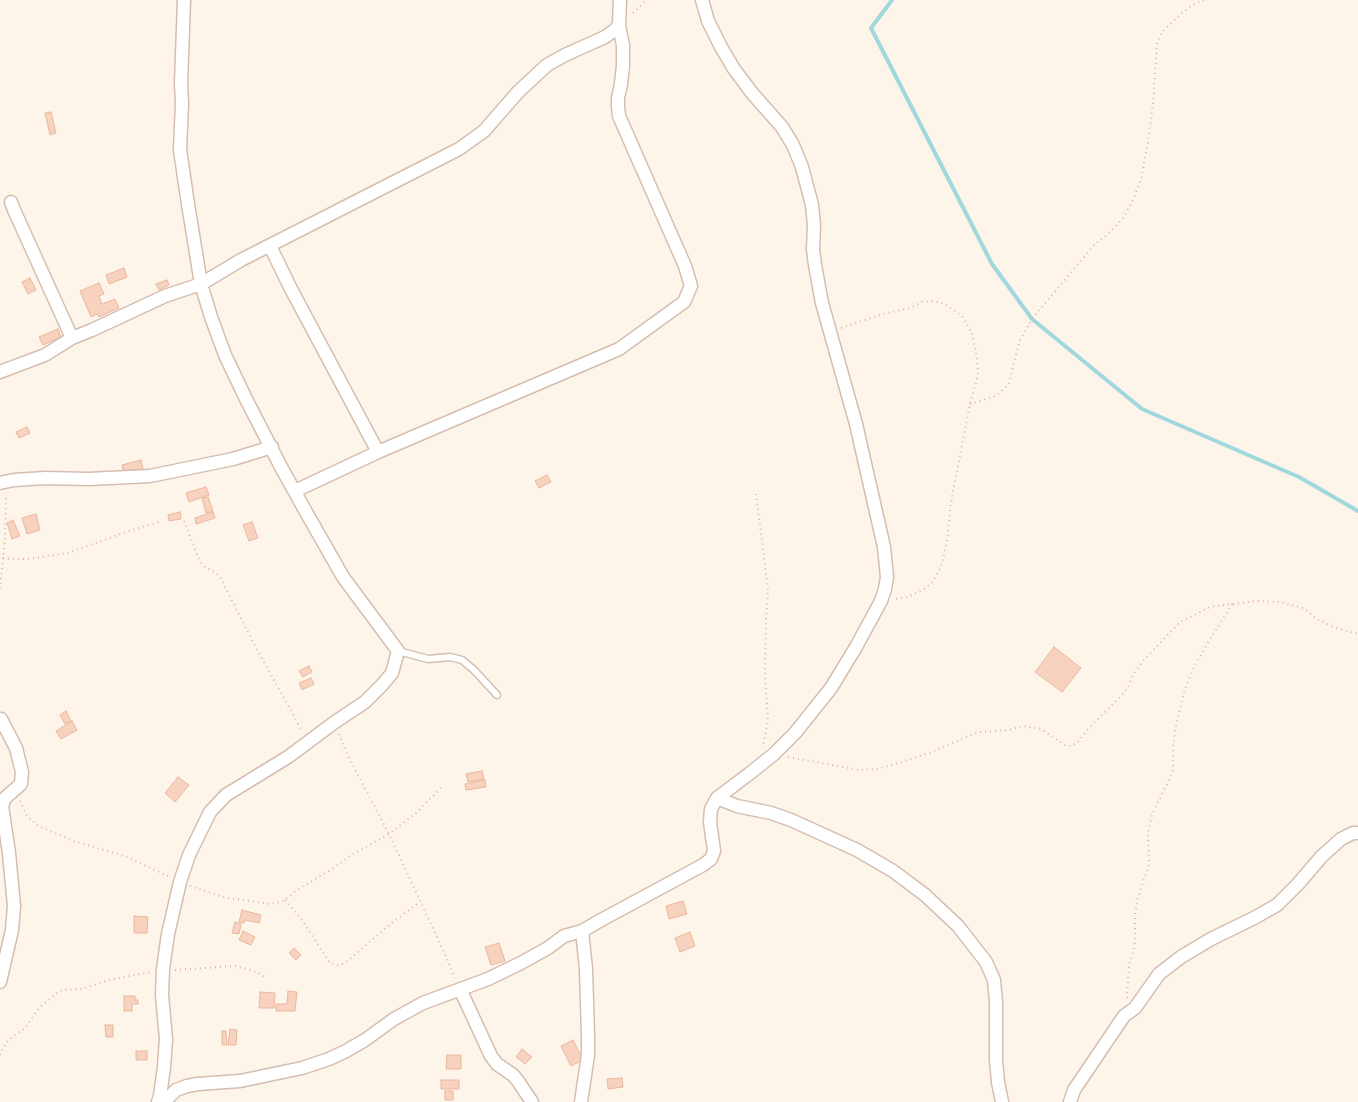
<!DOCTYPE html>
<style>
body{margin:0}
canvas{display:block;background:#fef5ea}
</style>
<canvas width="1358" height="1102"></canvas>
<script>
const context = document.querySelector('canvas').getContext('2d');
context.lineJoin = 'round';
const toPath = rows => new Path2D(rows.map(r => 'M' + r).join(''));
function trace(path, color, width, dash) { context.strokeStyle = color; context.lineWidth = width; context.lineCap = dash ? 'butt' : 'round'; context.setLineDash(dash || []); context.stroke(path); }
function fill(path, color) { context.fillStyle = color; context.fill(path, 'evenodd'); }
trace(toPath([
 [892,0,871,28,992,264,1032,319,1142,409,1299,477,1358,511]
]), '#a0d8de', 4);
const building = toPath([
 [51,112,56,133,50,135,45,113,51,112],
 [124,268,127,277,109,284,106,275,124,268],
 [30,278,36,290,28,294,22,282,30,278],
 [167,280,169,285,159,290,156,284,167,280],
 [99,283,104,294,99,296,102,304,115,299,119,308,99,317,97,314,91,317,80,291,99,283],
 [58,329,61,337,43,345,39,337,58,329],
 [27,427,30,433,19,438,16,432,27,427],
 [141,460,143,469,124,473,122,465,141,460],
 [547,475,551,482,539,488,535,481,547,475],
 [206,487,209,495,189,502,186,493,206,487],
 [208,497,213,511,206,513,202,498,208,497],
 [180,512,181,519,169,521,168,515,180,512],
 [213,512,215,518,196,524,195,518,213,512],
 [36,514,40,530,27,534,22,518,36,514],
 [13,520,20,536,12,539,7,523,13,520],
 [252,522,258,538,249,541,243,525,252,522],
 [1054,647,1081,668,1062,692,1035,672,1054,647],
 [309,666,312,672,303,677,299,671,309,666],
 [311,678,314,684,302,690,299,683,311,678],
 [66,711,71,721,65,724,60,715,66,711],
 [72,721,77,730,61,739,56,731,72,721],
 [482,771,484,779,468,782,466,774,482,771],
 [178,777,189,785,175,802,165,793,178,777],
 [485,780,486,787,466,790,465,784,485,780],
 [683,901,687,914,669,919,666,906,683,901],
 [242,910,261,915,259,923,245,920,244,923,239,922,242,910],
 [134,916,148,917,147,933,134,933,134,916],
 [235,922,241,924,239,934,232,933,235,922],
 [243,931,255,937,251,945,239,940,243,931],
 [690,932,695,946,680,952,675,938,690,932],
 [499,943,505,961,491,965,485,947,499,943],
 [294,948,301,955,296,960,289,953,294,948],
 [288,991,297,992,295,1011,276,1011,276,1004,287,1004,288,991],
 [260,992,275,993,274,1008,259,1008,260,992],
 [124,996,135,996,135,1000,138,1000,138,1004,132,1004,132,1011,124,1011,124,996],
 [105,1025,113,1025,113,1037,106,1037,105,1025],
 [230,1029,237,1030,236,1045,228,1045,230,1029],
 [222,1031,226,1031,227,1045,222,1045,222,1031],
 [573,1040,583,1060,571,1066,561,1046,573,1040],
 [522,1049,532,1057,525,1064,516,1057,522,1049],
 [136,1051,147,1051,147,1060,136,1060,136,1051],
 [447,1055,461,1055,461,1069,446,1069,447,1055],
 [622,1078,623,1087,608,1089,607,1079,622,1078],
 [441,1080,459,1080,459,1089,441,1089,441,1080],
 [445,1091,453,1091,453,1100,445,1100,445,1091]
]);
fill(building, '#f7d2be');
trace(building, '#ecb69d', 1);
const lane = toPath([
 [398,651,428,659,450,657,462,660,474,670,497,695]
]);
const street = toPath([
 [11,202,14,210,72,338],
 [270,246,291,289,378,452],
 [0,372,45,355,72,338,92,330,165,296,201,284,241,260,459,149,484,131,518,92,547,65,565,55,605,37,616,29,619,24,620,0],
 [0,483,14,480,45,478,89,479,150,476,233,459,272,447],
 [295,491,378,452,619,349,684,302,691,286,685,266,619,116,618,107,618,98,621,84,623,66,623,45,619,26],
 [717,798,737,806,771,813,791,820,857,850,893,871,925,895,958,926,986,962,994,980,996,1002,996,1060,998,1082,1002,1102],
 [0,982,12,930,14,906,9,853,2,806,5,798,21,784,22,772,16,748,1,719],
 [460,989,491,1056,497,1064,513,1075,518,1081,532,1102],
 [158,1102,160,1096,164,1067,166,1039,162,995,163,969,168,934,180,882,189,855,210,812,226,795,288,757,335,722,365,702,382,685,392,673,398,651,343,577,306,512,281,467,246,399,225,355,211,317,201,284,188,204,180,150,182,103,181,83,184,0],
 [164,1102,176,1090,187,1086,198,1084,240,1081,302,1068,329,1059,346,1051,365,1040,394,1019,423,1003,488,979,521,963,548,948,564,936,582,931,603,919,703,865,711,859,714,851,710,822,711,809,717,798,749,774,774,754,795,733,831,688,856,647,881,601,885,589,887,577,884,547,856,424,822,303,815,265,813,249,814,225,812,205,802,167,793,145,782,127,752,93,734,69,721,47,708,21,702,0],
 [581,1102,588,1055,588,1035,586,969,582,931],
 [1070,1102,1074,1090,1124,1016,1135,1008,1159,974,1181,957,1211,939,1254,918,1277,905,1298,884,1322,856,1341,839,1353,833,1358,833]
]);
trace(lane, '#d5beb0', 9);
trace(street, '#d5beb0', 15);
trace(toPath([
 [633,13,646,0],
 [841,328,883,314,910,308,922,302,934,301,945,304,962,316,972,333,977,358,978,375,970,404,951,502,947,542,941,567,932,583,924,589,908,597,895,599],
 [970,404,996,396,1009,384,1014,362,1020,340,1032,319,1094,245,1108,234,1123,218,1133,200,1141,179,1148,143,1153,103,1157,43,1162,32,1183,12,1196,3,1205,0],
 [756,494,768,590,766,620,765,676,768,721,763,747],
 [184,521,200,562,205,567,216,573,220,577,253,642,302,731],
 [3,558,12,559,27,559,68,553,126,532,159,522],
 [0,589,5,537,6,494],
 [339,734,346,752,389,834,443,950,455,978],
 [788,757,860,770,878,769,930,753,968,736,980,732,1008,730,1023,726,1041,729,1065,745,1072,746,1079,741,1088,729,1123,694,1129,685,1133,675,1142,662,1180,622,1210,607,1256,601,1280,602,1303,608,1317,619,1333,627,1358,634],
 [20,801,27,816,37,825,50,831,74,841,127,857,170,877],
 [190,886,223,897,270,904,277,903,285,900,297,890,332,869,353,854,389,834,416,813,444,785],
 [285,900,302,920,330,963,338,965,343,964,350,959,394,921,420,902],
 [175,970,235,966,254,971,267,978],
 [1127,998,1129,964,1134,951,1135,937,1135,917,1137,900,1149,865,1148,833,1152,815,1168,782,1173,769,1173,748,1176,726,1185,689,1194,667,1209,641,1233,603],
 [0,1055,2,1050,9,1039,25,1028,39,1008,57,993,62,990,82,989,109,980,150,972]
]), '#ddb4a0', 2, [1, 4]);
trace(lane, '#fff', 6);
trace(street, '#fff', 12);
</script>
